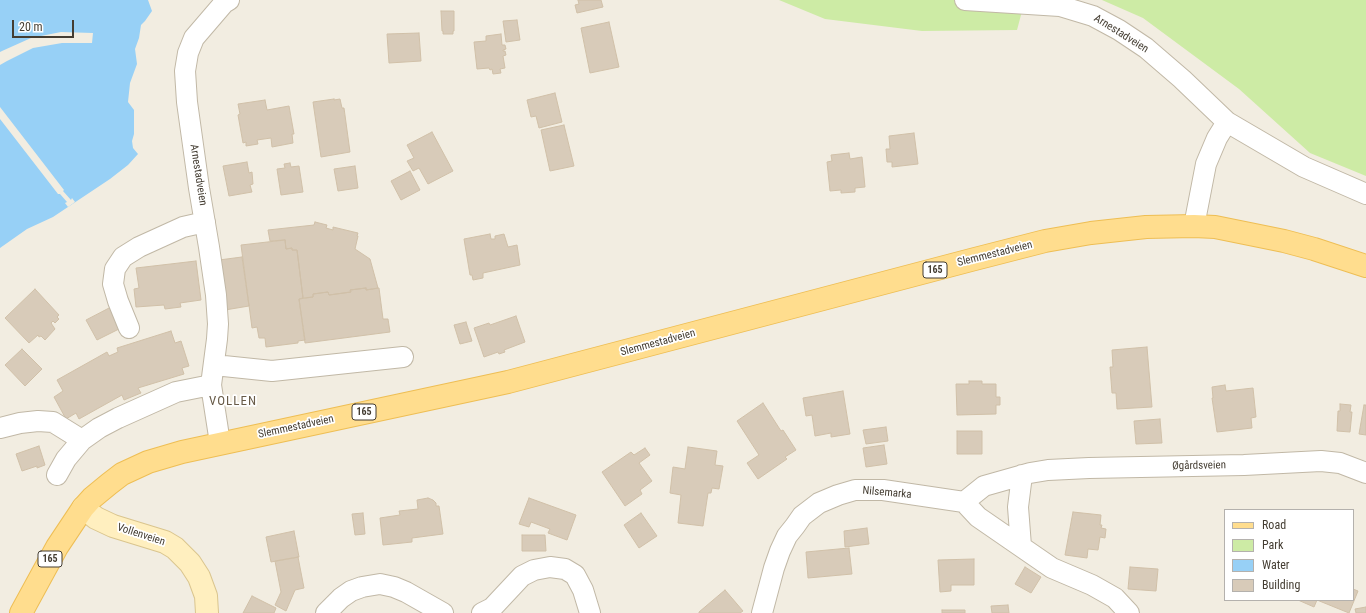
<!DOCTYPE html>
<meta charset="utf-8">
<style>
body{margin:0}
#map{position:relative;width:1366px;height:613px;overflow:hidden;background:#f2ede1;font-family:"Roboto Condensed",sans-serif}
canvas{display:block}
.legend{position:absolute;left:1224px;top:509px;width:130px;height:92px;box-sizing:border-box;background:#fff;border:1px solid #b4b1ad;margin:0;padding:5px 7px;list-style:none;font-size:12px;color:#443d32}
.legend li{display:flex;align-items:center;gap:8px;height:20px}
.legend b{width:20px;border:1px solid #b4b1ad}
.scale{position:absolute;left:12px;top:20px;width:62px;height:18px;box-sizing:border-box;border:2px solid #443d32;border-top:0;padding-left:5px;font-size:12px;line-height:14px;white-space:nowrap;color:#443d32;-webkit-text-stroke:3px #fff;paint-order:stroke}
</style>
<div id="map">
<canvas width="1366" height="613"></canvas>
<ul class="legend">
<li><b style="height:5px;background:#ffdd8e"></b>Road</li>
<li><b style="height:11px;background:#cdeba5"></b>Park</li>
<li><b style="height:11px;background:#97d0f6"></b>Water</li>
<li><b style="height:11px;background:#d8cbb9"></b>Building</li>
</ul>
<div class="scale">20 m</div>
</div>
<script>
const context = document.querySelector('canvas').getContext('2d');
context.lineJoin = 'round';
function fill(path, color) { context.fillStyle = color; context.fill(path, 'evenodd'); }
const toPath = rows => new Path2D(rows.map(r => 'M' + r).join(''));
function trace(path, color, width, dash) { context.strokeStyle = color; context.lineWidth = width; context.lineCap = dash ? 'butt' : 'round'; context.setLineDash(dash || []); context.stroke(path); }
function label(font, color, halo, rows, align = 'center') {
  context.font = font + ' "Roboto Condensed",sans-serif'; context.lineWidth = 3.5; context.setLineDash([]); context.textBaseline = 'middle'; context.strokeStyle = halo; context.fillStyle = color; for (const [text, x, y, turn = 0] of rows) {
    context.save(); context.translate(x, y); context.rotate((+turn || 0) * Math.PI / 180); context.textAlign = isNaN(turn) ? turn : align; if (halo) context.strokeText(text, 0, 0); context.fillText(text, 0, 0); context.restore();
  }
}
fill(toPath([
 [779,0,1025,0,1017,30,922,31,825,19],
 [1102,0,1366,0,1366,176,1310,153,1239,89,1143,18]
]), '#cdeba5');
fill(toPath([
 [0,0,148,0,152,11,145,21,141,25,139,38,135,49,137,64,130,83,128,102,134,110,134,134,132,141,133,148,138,154,128,165,110,179,53,217,27,229,0,248]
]), '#97d0f6');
fill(toPath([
 [61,32,93,33,92,43,62,43,33,48,7,61,0,65,0,52,2,51,31,38],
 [0,107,64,190,63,191,71,200,72,198,75,202,68,207,65,203,67,202,60,194,58,194,0,119]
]), '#f2ede1');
const building = toPath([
 [578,0,601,0,603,7,577,13,575,5,579,4,578,0],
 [441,11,454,11,454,31,453,31,453,34,443,34,443,31,442,31,441,11],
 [517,20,520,40,506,42,503,21,517,20],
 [609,22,619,67,590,73,581,28,609,22],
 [419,33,421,61,389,63,387,34,419,33],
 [501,34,502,45,505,45,506,49,503,50,503,51,505,51,506,55,503,56,505,68,500,69,501,73,493,74,492,69,490,70,489,68,477,69,474,42,486,41,486,36,501,34],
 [555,93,562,122,539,128,536,116,531,117,527,100,555,93],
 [334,99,334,100,340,99,342,108,344,108,350,152,321,157,313,102,334,99],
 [265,100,267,110,289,106,294,134,292,134,293,143,272,147,271,138,257,140,258,144,246,146,246,142,243,143,238,115,240,114,238,104,265,100],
 [564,125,574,166,550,171,541,130,564,125],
 [432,132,453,171,428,184,419,168,413,171,407,161,414,158,407,145,432,132],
 [914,133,918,164,892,167,892,162,887,162,886,149,890,149,889,136,914,133],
 [849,153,850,159,862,157,865,187,855,188,855,192,841,193,841,190,830,191,827,162,832,161,831,155,849,153],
 [247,162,249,173,252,172,253,184,250,185,252,192,229,196,223,166,247,162],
 [290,163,291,167,299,166,303,192,281,195,277,169,285,168,284,164,290,163],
 [355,166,358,188,338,191,334,169,355,166],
 [410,171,420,190,401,200,391,181,410,171],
 [315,222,327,225,326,228,333,230,333,227,358,233,357,236,358,236,355,249,370,259,378,288,366,290,366,288,350,290,351,292,329,295,328,292,313,294,313,297,303,298,297,250,292,250,292,248,286,249,285,240,270,241,268,230,314,225,315,222],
 [490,234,491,239,495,239,495,236,504,234,508,247,517,245,520,265,483,273,483,278,473,280,472,275,470,275,464,239,490,234],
 [285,240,286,249,292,248,292,250,297,250,303,298,299,299,305,340,298,341,298,343,266,347,265,338,259,338,257,327,252,328,241,245,285,240],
 [242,257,249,306,225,310,219,260,242,257],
 [196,261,201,300,180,303,181,307,165,309,164,305,136,307,134,289,139,288,136,268,196,261],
 [366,288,366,290,379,288,383,319,388,319,390,332,305,343,299,299,313,297,313,294,328,292,329,295,351,292,350,290,366,288],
 [35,289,59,315,57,317,59,319,55,323,53,321,51,323,55,329,45,340,41,336,39,337,38,335,29,343,5,318,35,289],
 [111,307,121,328,97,340,86,320,111,307],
 [516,316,525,342,504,350,505,352,499,354,498,352,484,357,474,328,489,323,490,325,516,316],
 [466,322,472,341,460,344,454,325,466,322],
 [171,331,175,343,181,341,189,366,182,368,184,374,138,388,141,393,124,400,122,395,79,419,76,413,66,419,54,397,63,391,57,380,107,352,109,356,118,352,117,348,171,331],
 [1147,347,1152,407,1117,409,1116,393,1112,393,1110,367,1113,367,1112,350,1147,347],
 [22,349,42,369,25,386,5,365,22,349],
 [969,381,982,381,982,384,996,384,996,397,1000,397,1000,405,996,405,996,414,957,415,956,384,969,384,969,381],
 [1225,385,1226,391,1253,388,1256,417,1251,418,1252,428,1217,432,1212,398,1213,398,1212,387,1225,385],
 [843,391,850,434,831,437,831,433,815,436,812,415,806,416,803,398,843,391],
 [763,403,781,431,783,430,796,450,785,457,787,459,758,479,747,463,759,455,737,421,763,403],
 [1340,404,1351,405,1350,412,1352,412,1350,432,1337,431,1338,411,1340,411,1340,404],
 [1364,405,1366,405,1366,435,1359,434,1364,405],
 [1160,419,1162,443,1136,444,1134,421,1160,419],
 [886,427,888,441,866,444,863,430,886,427],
 [957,431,982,431,982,454,957,454,957,431],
 [884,445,887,464,866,467,863,448,884,445],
 [39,446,45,465,37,468,37,466,22,471,16,454,39,446],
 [688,447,717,451,715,465,723,466,719,489,712,488,711,493,708,493,703,526,678,523,681,495,670,493,673,467,685,469,688,447],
 [645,448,650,455,639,463,652,481,640,490,642,494,625,506,602,472,631,452,634,455,645,448],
 [428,498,433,500,436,503,436,506,439,506,443,534,412,538,412,542,383,545,380,518,400,515,399,511,418,509,417,500,428,498],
 [529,498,576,515,567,540,548,533,550,529,531,522,529,527,519,524,529,498],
 [1073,512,1101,515,1100,525,1102,525,1101,528,1106,529,1105,538,1100,537,1098,550,1088,549,1087,558,1065,555,1073,512],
 [363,513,365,534,355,535,352,514,363,513],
 [641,513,657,536,639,548,624,525,641,513],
 [867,528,869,544,845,547,844,531,867,528],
 [294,531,299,557,271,562,266,537,294,531],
 [522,535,545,535,546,551,522,551,522,535],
 [849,548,852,574,808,578,806,552,849,548],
 [298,557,304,588,295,590,286,611,275,605,281,592,275,561,298,557],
 [974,559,974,585,951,585,951,591,940,592,938,560,974,559],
 [1025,567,1041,577,1031,593,1015,584,1025,567],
 [1130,567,1158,569,1156,591,1128,589,1130,567],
 [1353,589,1358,591,1349,613,1317,600,1353,600,1353,589],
 [725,590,743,611,740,613,699,613,699,612,725,590],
 [252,596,276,608,274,613,243,613,252,596],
 [1298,600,1317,600,1314,607,1298,600],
 [1008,605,1009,613,992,613,991,606,1008,605],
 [1366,607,1366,613,1356,613,1355,609,1366,607],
 [942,610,965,610,965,613,942,613,942,610]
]);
fill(building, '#d8cbb9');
trace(building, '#d0c0a8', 1);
const street = toPath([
 [965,0,1060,6,1093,16,1119,30,1146,48,1182,79,1227,122,1304,167,1366,194],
 [1194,226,1206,164,1217,138,1227,122],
 [129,328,118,301,113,284,115,269,123,257,139,247,183,227,205,222],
 [214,365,272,371,403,357],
 [0,428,20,423,38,421,53,422,82,440],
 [220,443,211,385,217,339,218,324,216,295,209,247,199,188,187,102,185,71,188,53,194,38,224,3,229,0],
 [57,475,66,459,82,440,99,428,118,418,176,392,211,385],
 [964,502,978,517,1052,568,1092,585,1115,598,1129,613],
 [1021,546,1018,507,1022,475],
 [326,613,341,598,351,591,362,587,380,584,394,587,406,592,443,613],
 [482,613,492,608,522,576,534,570,550,567,565,569,575,575,583,590,590,613],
 [762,613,774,568,780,551,787,536,795,526,802,516,819,503,838,495,855,490,883,490,964,502,984,486,1030,473,1048,470,1089,468,1244,465,1321,461,1340,463,1366,473]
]);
const secondary = toPath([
 [83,508,96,518,113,526,165,542,175,548,190,563,199,577,206,596,207,613]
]);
const primary = toPath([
 [21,613,57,547,83,508,92,498,109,484,122,474,148,462,182,452,508,382,971,260,1045,241,1091,233,1146,227,1194,226,1215,227,1284,241,1314,249,1366,266]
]);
trace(street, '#c1b8a6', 22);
trace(secondary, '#dac58e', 24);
trace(primary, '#eebe54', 24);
trace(street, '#fff', 20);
trace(secondary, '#ffefbf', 22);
trace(primary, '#ffdd8e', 22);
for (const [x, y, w] of [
 [935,270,24],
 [364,412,24],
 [50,559,24]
]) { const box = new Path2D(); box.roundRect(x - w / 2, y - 8, w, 16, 3); context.fillStyle = '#fff'; context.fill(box); trace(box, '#443d32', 1); }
label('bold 10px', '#443d32', null, [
 ["165",935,270],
 ["165",364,412],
 ["165",50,559]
]);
label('11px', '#443d32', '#fff', [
 ["Arnestadveien",1121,34,32],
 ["Arnestadveien",198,175,81],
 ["Slemmestadveien",995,254,-14],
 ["Slemmestadveien",658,343,-15],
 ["Slemmestadveien",296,427,-12],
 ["Øgårdsveien",1199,466,-1],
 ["Nilsemarka",887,493,5],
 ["Vollenveien",141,535,18]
]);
context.letterSpacing = '1px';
label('13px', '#685b48', '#fff', [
 ["VOLLEN",233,402]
]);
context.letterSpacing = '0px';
</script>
